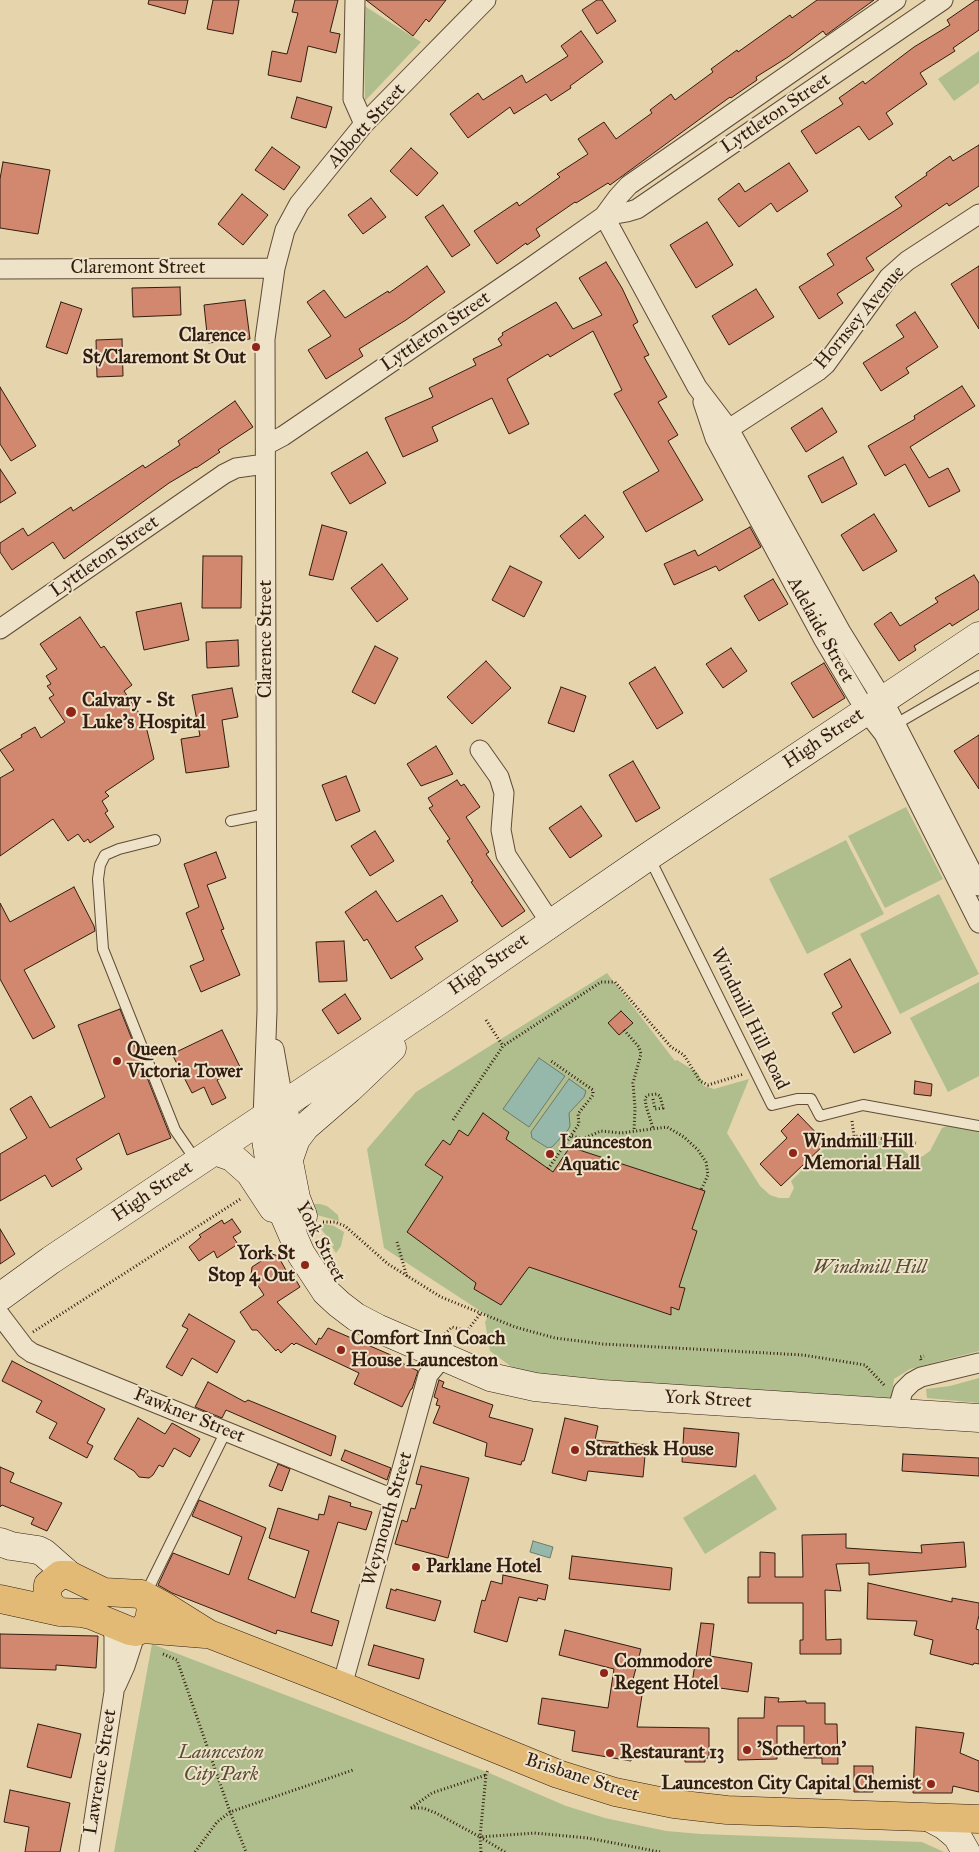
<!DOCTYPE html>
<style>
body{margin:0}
canvas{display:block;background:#e5d4ac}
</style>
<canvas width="979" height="1852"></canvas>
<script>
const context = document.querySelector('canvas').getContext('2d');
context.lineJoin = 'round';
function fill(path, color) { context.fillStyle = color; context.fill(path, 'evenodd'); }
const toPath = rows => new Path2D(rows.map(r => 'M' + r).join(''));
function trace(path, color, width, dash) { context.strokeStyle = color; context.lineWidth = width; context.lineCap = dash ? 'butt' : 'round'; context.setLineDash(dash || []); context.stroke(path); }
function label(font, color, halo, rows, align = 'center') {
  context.font = font + ' "IM FELL Great Primer",serif'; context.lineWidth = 4; context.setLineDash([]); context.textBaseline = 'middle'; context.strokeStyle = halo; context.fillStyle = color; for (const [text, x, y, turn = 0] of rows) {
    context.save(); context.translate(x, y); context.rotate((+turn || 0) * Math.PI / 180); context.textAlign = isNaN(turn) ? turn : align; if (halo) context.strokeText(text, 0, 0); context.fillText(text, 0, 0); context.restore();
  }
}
fill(toPath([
 [363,5,421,42,365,101],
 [979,51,979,83,954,101,938,79],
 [906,807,943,879,885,908,848,836],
 [846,840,884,914,807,954,769,879],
 [939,894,979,974,900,1014,860,934],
 [607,973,675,1061,677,1060,698,1073,704,1086,714,1089,749,1079,727,1133,760,1186,770,1195,779,1198,789,1198,794,1188,791,1181,830,1143,859,1138,872,1139,897,1145,914,1159,923,1156,930,1151,942,1128,952,1124,979,1128,979,1351,910,1369,894,1379,891,1400,621,1386,521,1374,490,1351,485,1322,488,1316,384,1248,367,1149,416,1092],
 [979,982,979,1076,948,1092,910,1018],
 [314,1204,320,1204,327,1206,338,1215,339,1221,317,1215],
 [324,1224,334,1226,344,1232,341,1246,336,1253,332,1247,334,1245,321,1229,320,1227],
 [979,1378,979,1403,927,1398,926,1389,950,1386],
 [755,1474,777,1509,705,1554,683,1518],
 [152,1644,487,1772,566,1806,605,1818,666,1831,701,1834,922,1842,944,1852,114,1852]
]), '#b0be8d');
const water = toPath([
 [539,1058,565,1076,529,1127,503,1109,539,1058],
 [569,1079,586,1091,584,1097,569,1113,570,1126,568,1130,552,1147,548,1148,532,1138,531,1132,569,1079],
 [533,1541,553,1547,550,1558,530,1552,533,1541]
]);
fill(water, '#96b8aa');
trace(water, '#6e7a6c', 1);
const building = toPath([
 [149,0,188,0,185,14,148,4,149,0],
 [213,0,239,0,233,34,207,29,213,0],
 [295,0,338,0,330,32,340,34,336,53,308,46,301,82,268,75,272,51,287,54,298,13,292,12,295,0],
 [366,0,446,0,429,22,426,19,413,36,366,0],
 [597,0,602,0,616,21,597,34,582,10,597,0],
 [817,0,874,0,826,35,823,31,788,57,756,77,757,80,731,98,730,97,610,185,608,183,576,203,575,202,536,229,540,236,527,245,526,243,497,264,474,231,517,202,519,206,560,177,557,174,588,154,578,139,604,122,616,139,652,113,650,110,671,94,675,100,713,72,711,69,737,50,738,52,790,15,792,18,817,0],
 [976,0,979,0,979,30,953,48,955,51,920,73,927,84,886,113,893,124,869,140,859,126,816,154,801,131,843,104,839,98,863,81,865,84,914,47,950,25,947,20,976,0],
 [581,31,603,62,570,86,571,88,551,101,546,94,514,114,510,107,468,138,450,114,478,93,483,100,522,75,526,83,568,56,561,46,581,31],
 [297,97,332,107,326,128,291,118,297,97],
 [979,145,979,186,949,206,947,203,866,258,874,270,837,294,843,303,819,319,799,287,834,265,827,254,902,206,895,197,927,175,926,173,950,156,953,161,979,145],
 [272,147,300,167,284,190,255,170,272,147],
 [411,148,438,173,417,196,390,171,411,148],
 [3,162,50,170,38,234,0,228,0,179,3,162],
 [789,163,808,191,777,212,771,203,739,227,718,199,739,183,745,192,789,163],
 [242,194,268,215,243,245,218,224,242,194],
 [371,198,386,217,363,234,348,215,371,198],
 [443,205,470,245,452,257,425,217,443,205],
 [707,222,733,265,696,288,670,245,707,222],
 [606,262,622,288,638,322,633,325,649,355,644,357,667,397,658,402,678,435,668,441,703,500,646,532,623,492,659,471,614,394,622,390,593,331,550,357,548,354,507,379,529,424,509,434,492,398,432,427,438,441,403,457,385,418,433,397,429,388,476,365,473,359,502,345,498,339,503,335,502,333,556,302,573,329,602,315,579,278,606,262],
 [427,266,445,292,406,320,359,349,363,356,326,379,308,350,331,336,307,302,324,290,345,318,388,291,389,293,427,266],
 [979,266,979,329,951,284,979,266],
 [180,287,181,315,133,317,132,288,180,287],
 [756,289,774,317,729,345,712,316,756,289],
 [245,300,250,339,208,343,204,305,245,300],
 [61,302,82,309,67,354,46,347,61,302],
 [915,312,938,347,906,368,909,373,881,391,863,363,904,337,896,325,915,312],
 [122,339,123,376,97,377,96,340,122,339],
 [962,386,975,406,910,447,929,478,948,468,960,491,929,507,905,464,885,476,868,446,915,419,914,416,962,386],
 [0,387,36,446,11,461,0,444,0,387],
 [235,401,253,427,218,450,220,452,196,468,196,467,169,483,64,559,53,542,12,570,0,552,0,543,23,528,28,536,71,507,73,511,143,465,145,468,180,445,178,441,235,401],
 [822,408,837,432,806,452,791,428,822,408],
 [367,452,386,483,350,504,331,473,367,452],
 [843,457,857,484,822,503,808,476,843,457],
 [0,469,16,493,0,503,0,469],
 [874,514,897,551,863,571,841,535,874,514],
 [585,515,604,537,579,559,560,536,585,515],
 [322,525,347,532,333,580,309,575,322,525],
 [750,527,761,547,719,571,716,566,674,585,664,564,695,550,698,556,750,527],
 [203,556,242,556,241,608,202,608,203,556],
 [382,564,408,599,377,622,351,588,382,564],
 [510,566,542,582,524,617,492,600,510,566],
 [974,575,979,583,979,609,952,626,950,623,914,646,916,650,899,661,874,624,891,612,900,626,938,602,935,598,974,575],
 [773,579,788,604,759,621,744,596,773,579],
 [181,603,189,640,144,650,136,612,181,603],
 [80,617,101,648,104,646,132,685,124,691,145,722,154,759,105,792,109,796,102,801,108,811,105,813,114,827,90,843,88,839,84,842,78,834,68,841,53,819,0,856,0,778,14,770,0,750,22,737,21,735,35,727,41,738,65,722,49,698,54,695,47,686,51,684,46,676,57,669,40,644,80,617],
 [238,640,239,666,207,668,206,642,238,640],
 [375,646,398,658,375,704,352,692,375,646],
 [731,648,747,671,723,688,706,664,731,648],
 [486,661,511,688,472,724,447,697,486,661],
 [824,663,845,698,813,718,791,683,824,663],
 [655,667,683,713,657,729,629,683,655,667],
 [561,687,586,696,574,732,548,723,561,687],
 [232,688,238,717,222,720,229,767,186,773,181,739,200,736,192,695,232,688],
 [979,735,979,789,954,751,979,735],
 [436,746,453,774,421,786,407,764,436,746],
 [633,761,660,808,636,822,609,775,633,761],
 [346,776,360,811,336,821,322,785,346,776],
 [457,780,461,786,464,784,480,807,466,817,489,852,486,854,525,911,502,927,471,882,473,881,447,841,450,839,429,808,433,806,428,798,457,780],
 [581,806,602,836,570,858,549,828,581,806],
 [375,831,394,861,370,876,351,846,375,831],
 [216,852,226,878,207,885,224,929,221,930,240,975,201,992,190,966,204,960,186,913,199,907,184,864,216,852],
 [74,887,94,926,95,931,24,970,55,1027,33,1039,0,979,0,903,10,922,74,887],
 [376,891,397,922,442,895,458,921,415,947,423,959,391,979,367,939,364,941,345,912,376,891],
 [344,941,347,981,319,982,316,942,344,941],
 [850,959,891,1033,854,1053,832,1013,842,1007,824,974,850,959],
 [345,994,361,1019,338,1034,322,1010,345,994],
 [120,1009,171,1138,127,1155,119,1133,76,1159,82,1169,52,1187,45,1175,0,1201,0,1154,27,1138,10,1109,31,1096,50,1128,105,1097,78,1025,120,1009],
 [621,1011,633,1023,619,1035,608,1023,621,1011],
 [222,1030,241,1069,217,1080,226,1098,212,1105,204,1087,192,1093,172,1054,222,1030],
 [915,1081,932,1084,931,1096,914,1094,915,1081],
 [483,1113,509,1132,506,1139,553,1172,570,1147,705,1191,692,1229,697,1231,679,1287,685,1288,679,1310,671,1307,671,1315,529,1267,501,1305,474,1289,476,1283,407,1232,443,1177,425,1165,443,1140,450,1145,459,1130,468,1136,483,1113],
 [798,1114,826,1143,781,1186,760,1164,787,1138,781,1131,798,1114],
 [232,1219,241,1232,233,1237,238,1244,217,1258,214,1251,199,1261,189,1247,201,1237,199,1235,222,1220,224,1224,232,1219],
 [0,1229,15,1254,0,1264,0,1229],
 [272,1254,278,1256,287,1272,290,1270,300,1287,277,1302,316,1345,319,1338,321,1339,328,1328,391,1355,390,1357,418,1371,412,1389,411,1389,402,1407,354,1384,359,1373,296,1343,294,1345,292,1343,281,1353,278,1349,276,1351,257,1330,252,1330,240,1312,264,1295,251,1275,252,1267,272,1254],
 [189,1314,235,1341,217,1373,192,1358,182,1376,166,1367,188,1329,182,1326,189,1314],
 [12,1361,105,1409,87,1443,93,1446,87,1458,49,1438,57,1423,36,1412,42,1401,2,1381,12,1361],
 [439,1380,444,1382,442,1387,493,1405,489,1417,533,1429,524,1461,522,1461,521,1465,485,1456,487,1443,433,1423,440,1406,436,1405,438,1399,434,1397,439,1380],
 [208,1382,245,1402,248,1400,336,1436,331,1456,226,1410,222,1418,195,1407,208,1382],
 [138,1418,165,1434,172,1423,200,1439,190,1457,174,1448,163,1467,159,1465,153,1475,149,1478,139,1477,134,1471,114,1459,138,1418],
 [565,1418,598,1426,595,1440,646,1445,643,1477,588,1471,586,1481,552,1473,565,1418],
 [684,1428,739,1433,736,1467,682,1462,684,1428],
 [345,1450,391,1468,387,1480,341,1460,345,1450],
 [903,1454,979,1458,979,1476,902,1471,903,1454],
 [278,1464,290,1469,282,1491,269,1486,278,1464],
 [421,1466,469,1478,448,1558,395,1544,402,1520,407,1522,411,1508,415,1509,422,1485,416,1484,421,1466],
 [0,1467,14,1473,10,1482,62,1503,47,1531,31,1524,34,1518,2,1505,0,1507,0,1467],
 [329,1496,351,1503,350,1506,372,1512,366,1530,338,1522,311,1612,339,1621,332,1646,277,1630,276,1634,172,1593,158,1585,173,1553,229,1575,242,1537,192,1516,199,1500,266,1528,248,1579,295,1598,309,1551,269,1538,278,1508,318,1520,319,1514,324,1515,329,1496],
 [846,1534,846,1548,922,1553,921,1545,964,1542,966,1567,869,1575,869,1563,836,1564,841,1591,825,1590,826,1640,841,1639,841,1654,800,1654,800,1640,803,1640,803,1603,748,1603,748,1577,760,1577,760,1552,775,1553,775,1577,803,1577,802,1535,846,1534],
 [572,1556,672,1568,670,1590,569,1579,572,1556],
 [503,1575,548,1585,545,1600,538,1598,537,1601,519,1597,507,1642,474,1632,482,1600,485,1601,491,1581,502,1584,503,1575],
 [868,1583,952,1602,952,1598,979,1603,979,1615,976,1629,979,1630,979,1664,974,1663,973,1665,930,1654,933,1640,914,1635,917,1621,867,1619,868,1583],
 [391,1589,396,1591,396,1589,441,1601,435,1621,386,1608,391,1589],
 [701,1623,714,1624,710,1656,752,1663,748,1692,692,1684,701,1623],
 [565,1630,641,1649,631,1687,643,1689,637,1727,709,1728,709,1758,705,1758,705,1762,685,1762,685,1757,632,1757,631,1761,572,1751,575,1731,538,1724,542,1698,608,1708,614,1669,559,1655,565,1630],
 [0,1634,98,1636,96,1668,56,1665,56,1670,0,1668,0,1634],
 [374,1645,424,1659,419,1679,368,1665,374,1645],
 [765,1697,779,1698,778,1702,806,1701,806,1703,825,1703,825,1724,837,1724,838,1764,822,1764,822,1758,804,1758,804,1726,777,1726,777,1759,738,1760,738,1718,764,1718,765,1697],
 [38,1724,81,1734,71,1778,27,1767,38,1724],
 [916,1727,964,1733,960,1753,979,1761,979,1792,953,1786,952,1793,913,1793,916,1727],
 [854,1766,873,1766,873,1792,854,1792,854,1766],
 [10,1790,70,1803,60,1852,25,1852,29,1827,4,1822,10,1790]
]);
fill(building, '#d2886f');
trace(building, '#331d10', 1);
const lane = toPath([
 [896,724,979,676],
 [231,821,266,814],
 [155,840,119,849,105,855,100,865,98,879,103,949,175,1130,197,1162],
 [649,857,772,1105,797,1099,811,1099,820,1116,863,1105,979,1126],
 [142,1593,151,1583,226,1431]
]);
const street = toPath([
 [355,0,353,99,364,124],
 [604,216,697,387,729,429,841,632,883,700,979,886],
 [604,216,627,212,637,209,943,0],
 [0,269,275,268],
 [703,402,715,438,824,640,866,711,884,734,979,923],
 [718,436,818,371,826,364,889,277,907,261,979,214],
 [266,445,283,436,527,270,604,216,618,197,629,185,896,0],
 [0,629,224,474,236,468,265,464],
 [480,750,499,777,504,793,501,830,506,855,550,922],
 [274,1049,284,1106],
 [263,1119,267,1011,265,339,275,268,285,230,299,204,364,124,486,0],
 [0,1315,25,1348,32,1353,393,1499],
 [897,1412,903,1391,912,1382,921,1377,979,1363],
 [116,1686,125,1666,136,1632],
 [342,1686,428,1375,443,1357],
 [89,1852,114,1692,114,1636,112,1628,106,1620]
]);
const secondary = toPath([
 [284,1106,289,1162,296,1198,303,1216],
 [263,1119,270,1166,281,1208,301,1254,326,1292,339,1304,356,1317,377,1328,490,1377,535,1387,602,1394,979,1418],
 [215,1151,232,1157,250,1173,273,1208],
 [289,1159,296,1139,305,1127,349,1089,392,1048],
 [0,1297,51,1260,437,1002,649,856,979,636],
 [0,1542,11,1546,38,1550,44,1553,69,1575],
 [930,1818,945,1826,957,1836,966,1852]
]);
const highway = toPath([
 [142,1594,166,1607,209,1634,342,1686,558,1774,615,1792,674,1804,727,1810,979,1819],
 [0,1599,60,1612],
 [143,1629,149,1621,151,1608,148,1600,141,1594,104,1592,69,1575,60,1575,48,1585,47,1597,51,1606,60,1612,81,1613,91,1615,130,1631,136,1632,143,1629,205,1634]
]);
trace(lane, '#604b37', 12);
trace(street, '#604b37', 21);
trace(secondary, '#331d10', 29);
trace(highway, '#331d10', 29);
trace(toPath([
 [486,1020,503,1046],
 [624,1030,639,1047,641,1054,633,1083,635,1108,634,1131],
 [653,1099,655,1109,663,1108,660,1096,657,1094,648,1095,645,1098,646,1106,653,1128],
 [453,1120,503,1046,601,982,615,982,671,1047,684,1055,700,1081,708,1085,744,1074],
 [852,1121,854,1136,896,1140,916,1143],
 [572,1136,582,1139,601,1131,621,1133,667,1127,684,1137,698,1150,706,1162,708,1175,701,1190],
 [548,1169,579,1124,578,1114,593,1095,593,1090,551,1061],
 [323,1222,335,1222,345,1226,388,1264,441,1297,515,1327,555,1338,603,1344,803,1355,865,1365,885,1386],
 [397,1242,407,1277],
 [33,1332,242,1198],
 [445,1334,452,1327,467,1331,480,1314],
 [921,1360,920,1357,924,1356],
 [163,1654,177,1660,230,1812,246,1852],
 [411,1808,432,1793,486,1775],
 [411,1808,423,1808,436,1813,480,1837],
 [195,1852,217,1822,230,1812,353,1770],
 [481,1852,480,1837,486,1775,488,1770],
 [505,1852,480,1837,534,1833,588,1838,660,1852]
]), '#331d10', 3, [1, 2.5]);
trace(lane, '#eee3c9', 10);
trace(street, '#eee3c9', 19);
trace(secondary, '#eee3c9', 28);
trace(highway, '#e2ba76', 28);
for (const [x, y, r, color] of [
 [256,347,5,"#8f2418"],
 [71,712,6,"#8f2418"],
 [117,1061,5,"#8f2418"],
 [793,1153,5,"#8f2418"],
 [550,1154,5,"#8f2418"],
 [305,1265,5,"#8f2418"],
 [341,1350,5,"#8f2418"],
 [575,1450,5,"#8f2418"],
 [416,1567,5,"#8f2418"],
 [604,1673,5,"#8f2418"],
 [747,1750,5,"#8f2418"],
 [610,1753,5,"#8f2418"],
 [931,1784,5,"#8f2418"]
]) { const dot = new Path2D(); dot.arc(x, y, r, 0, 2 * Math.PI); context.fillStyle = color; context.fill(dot); trace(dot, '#eee3c9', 2); }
label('19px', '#331d10', '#eee3c9', [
 ["Lyttleton Street",776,114,-34],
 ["Abbott Street",367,126,-48],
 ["Claremont Street",138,268],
 ["Hornsey Avenue",860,318,-50],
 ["Lyttleton Street",436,332,-34],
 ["Lyttleton Street",105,557,-35],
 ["Adelaide Street",820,630,61],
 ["Clarence Street",266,639,-90],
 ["High Street",824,739,-34],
 ["High Street",489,965,-35],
 ["Windmill Hill Road",749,1019,64],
 ["High Street",153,1192,-34],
 ["York Street",320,1242,63],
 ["York Street",708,1400,3],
 ["Fawkner Street",189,1416,22],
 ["Weymouth Street",388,1519,-74],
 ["Lawrence Street",101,1772,-81],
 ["Brisbane Street",582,1778,18]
]);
label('bold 19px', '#331d10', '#eee3c9', [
 ["Clarence",246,336,"right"],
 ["St/Claremont St Out",246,358,"right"],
 ["Calvary - St",82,701],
 ["Luke's Hospital",82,723],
 ["Queen",127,1050],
 ["Victoria Tower",127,1072],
 ["Windmill Hill",803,1142],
 ["Memorial Hall",803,1164],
 ["Launceston",560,1143],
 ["Aquatic",560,1165],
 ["York St",295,1254,"right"],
 ["Stop 4 Out",295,1276,"right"],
 ["Comfort Inn Coach",351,1339],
 ["House Launceston",351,1361],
 ["Strathesk House",585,1450],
 ["Parklane Hotel",426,1567],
 ["Commodore",614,1662],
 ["Regent Hotel",614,1684],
 ["'Sotherton'",757,1750],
 ["Restaurant 13",620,1753],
 ["Launceston City Capital Chemist",921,1784,"right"]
], 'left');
label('italic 19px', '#584d36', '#eee3c9', [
 ["Windmill Hill",870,1268],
 ["Launceston",221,1753],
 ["City Park",221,1775]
]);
</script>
